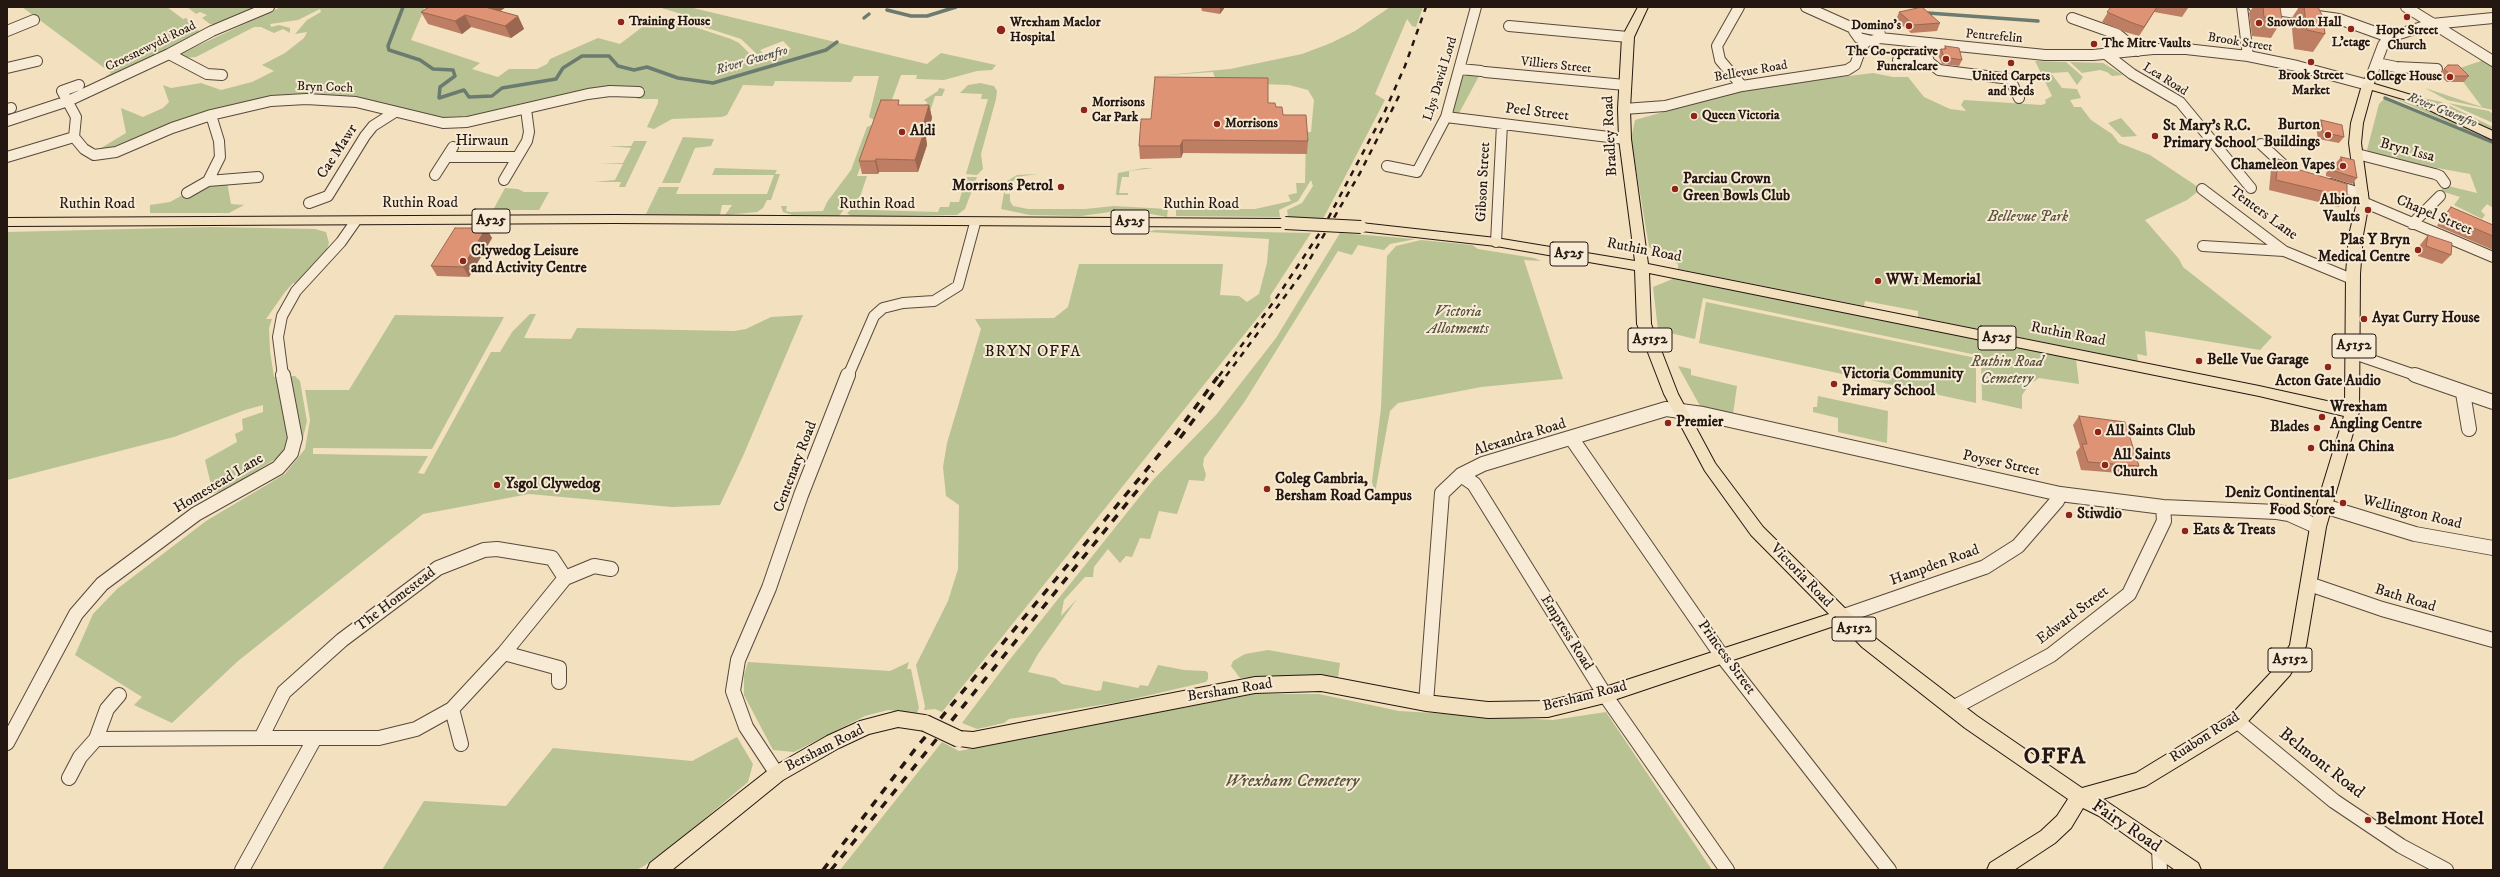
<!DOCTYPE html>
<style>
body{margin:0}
#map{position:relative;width:2500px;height:877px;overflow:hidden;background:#f3e0bf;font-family:"IM FELL DW Pica",serif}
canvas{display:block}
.frame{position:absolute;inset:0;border:8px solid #241711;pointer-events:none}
</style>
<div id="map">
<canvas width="2500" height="877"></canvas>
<div class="frame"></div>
</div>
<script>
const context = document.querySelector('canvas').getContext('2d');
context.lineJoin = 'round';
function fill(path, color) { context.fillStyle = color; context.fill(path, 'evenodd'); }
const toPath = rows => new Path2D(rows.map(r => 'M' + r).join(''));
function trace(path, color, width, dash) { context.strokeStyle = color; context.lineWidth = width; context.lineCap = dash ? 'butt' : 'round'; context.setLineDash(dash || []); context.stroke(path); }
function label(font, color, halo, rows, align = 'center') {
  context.font = font + ' "IM FELL DW Pica",serif'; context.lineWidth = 4; context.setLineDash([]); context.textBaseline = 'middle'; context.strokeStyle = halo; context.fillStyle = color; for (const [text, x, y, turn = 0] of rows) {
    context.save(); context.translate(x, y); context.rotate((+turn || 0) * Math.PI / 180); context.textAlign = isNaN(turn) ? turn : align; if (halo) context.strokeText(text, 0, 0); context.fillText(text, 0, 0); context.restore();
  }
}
fill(toPath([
 [22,7,167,7,183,19,186,18,199,31,198,34,107,78,106,76,111,73],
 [187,7,259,7,220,24,210,24,202,18,207,15,200,12,196,14],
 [281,7,425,7,411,40,480,63,472,69,498,77,509,69,537,69,547,64,550,59,598,38,620,44,658,15,731,39,739,43,758,62,763,60,741,39,698,25,692,17,658,7,689,7,927,64,941,53,996,65,992,70,977,71,944,80,916,79,917,75,901,75,887,113,874,120,869,117,879,76,854,76,851,82,775,81,773,86,743,85,727,115,722,117,672,119,654,129,647,127,658,103,658,99,638,99,635,96,642,95,646,89,607,89,484,115,447,117,430,117,352,96,315,95,262,100,183,118,112,147,101,148,126,133,121,108,143,117,163,108,169,102,163,85,171,88,201,83,221,90,252,82,274,71,262,65,285,53,304,38,307,32,295,34,307,20,321,12,320,9,298,20,270,24,271,27,279,25,290,28,290,33,283,29,274,33,261,27,254,27,196,57,186,58,180,54],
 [783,41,791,49,768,58,760,50],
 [1390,7,1423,7,1416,27,1412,26,1407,19,1375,94,1385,100,1323,219,1288,217,1287,210,1302,203,1313,186,1311,180,1298,201,1279,210,1280,217,1176,216,1176,209,1255,209,1291,201,1288,195,1297,193,1296,183,1305,183,1306,132,1311,132,1314,100,1308,90,1289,85,1173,81,1215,78,1213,72,1155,76,1230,69,1302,54,1331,43,1355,31],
 [2484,60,2493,60,2493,110,2447,100,2425,88,2482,107,2461,79,2457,69],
 [2035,61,2066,62,2083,77,2077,85,2068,72,2051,73,2062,88,2077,89,2081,98,2070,100,2074,107,2081,107,2091,120,2112,134,2119,143,2150,155,2201,189,2187,200,2145,220,2179,259,2183,267,2272,337,2260,350,2145,331,2147,356,2137,354,2138,361,1918,317,1918,311,1865,301,1864,306,1678,269,1678,264,1649,247,1631,139,1635,120,1744,89,1873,73,1893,77,1908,77,1924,97,1950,109,1966,111,1961,105,1964,100,2042,105,2046,103,2045,100,2052,96],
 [2070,62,2103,63,2123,75,2112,76,2107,72,2100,70,2082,73],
 [1465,75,1479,76,1457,117,1452,113,1462,77],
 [980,83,994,86,997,91,996,99,981,154,983,169,977,175,966,174,988,99,981,99,982,94,960,93,968,85],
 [939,88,945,89,942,96,935,96,928,118,911,112,928,103,924,100,938,91],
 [2389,96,2433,112,2488,138,2459,127],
 [2414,96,2442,102,2493,127,2493,132],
 [2385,98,2465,132,2493,142,2493,208,2487,204,2481,211,2485,215,2482,219,2454,205,2460,197,2441,191,2444,185,2477,193,2470,174,2399,161,2398,158,2369,152,2367,150,2379,104],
 [2448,103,2489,111,2493,114,2493,123],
 [2121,118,2131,129,2137,136,2122,137,2108,123],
 [872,125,877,125,857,176,867,176,860,197,849,203,839,216,792,215,783,212,781,206,787,206,786,211,790,212,823,211,827,202,851,170,867,127],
 [683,137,714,139,711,146,695,148,680,183,662,183],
 [634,141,647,141,625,187,619,187,621,182,594,182,615,180,623,164,599,164,623,163,631,148,608,146,631,146],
 [715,168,777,170,775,174,780,174,771,200,767,200,763,208,757,212,725,215,732,205,722,205,720,215,646,214,659,187,679,187,676,194,767,194,774,175,712,175],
 [1144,168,1154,168,1129,171,1129,177,1122,177,1119,193,1128,193,1128,195,1116,195,1118,173],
 [1038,174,1023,176,1015,179,1012,183,1007,183,1005,194,1010,194,1010,201,1013,206,1028,209,1085,209,1114,206,1168,209,1167,217,1141,212,1110,212,1081,216,1030,215,1001,209,1006,182,1017,175],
 [966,177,977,177,965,209,957,215,851,216,847,213,858,204,870,204,869,210,938,212,940,207,949,207,950,202,959,202],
 [208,181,227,182,231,204,244,205,229,213,150,213,150,205,170,202],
 [505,188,518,189,524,192,549,192,539,210,493,210],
 [210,227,315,229,326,232,329,243,325,254,297,284,293,283,285,292,266,319,272,319,269,328,270,351,274,377,295,376,300,381,307,421,303,438,287,439,282,455,224,491,213,493,205,460,237,442,235,434,243,430,242,419,263,412,263,405,245,410,174,437,7,480,7,232],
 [1155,230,1311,233,1270,296,1271,301,942,712,935,709,924,710,925,706,916,665,948,601,958,569,959,505,946,496,943,467,947,443,981,329,975,319,1054,318,1068,307,1079,264,1223,264,1220,295,1239,296,1247,302,1259,294,1267,263,1269,239,1148,232],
 [1340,233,1416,239,1390,244,1384,250,1358,245,1352,255,1338,251,1245,401,1204,458,1203,465,1206,475,1204,481,1189,480,1177,514,1159,511,1150,539,1140,538,1132,557,1126,556,1120,563,1108,549,1094,567,1093,577,1085,577,1064,600,1061,616,1077,599,1038,654,1028,672,1055,678,1062,684,1097,691,1101,690,1103,681,1138,688,1140,685,1148,686,1158,665,1184,670,1206,671,1208,673,1208,679,1206,682,1120,702,1009,719,1004,723,977,729,962,723,1007,663,1153,480,1216,415,1276,338],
 [1421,240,1472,245,1478,249,1534,258,1541,261,1524,260,1563,379,1481,387,1398,403,1390,411,1375,493,1372,482,1381,408,1387,256,1396,246],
 [1675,278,2076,359,2079,384,2039,378,2030,384,2022,395,2022,409,1982,400,1981,356,1703,298,1695,339,1658,330,1653,287],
 [1706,302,1976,358,1976,403,1699,343],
 [530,314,536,314,524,338,571,339,577,328,734,331,746,329,771,317,803,315,743,456,720,505,672,507,529,494,423,514,238,661,172,723,134,705,142,697,75,655,93,614,117,589,206,521,285,474,305,449,310,420,305,390,349,390,395,315,504,317,432,449,313,448,313,454,428,456,418,473,424,474,491,352,500,352,512,332],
 [1678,366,1691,369,1691,375,1737,386,1733,414,1700,406],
 [1818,396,1888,411,1887,443,1838,432,1838,418,1813,412,1813,407,1817,407],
 [1268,650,1340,663,1338,677,1312,675,1240,678,1231,666,1233,661,1245,654],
 [748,662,890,671,909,662,907,669,911,669,919,708,917,713,888,710,865,716,794,752,773,750,744,695,744,675],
 [1254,694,1319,694,1399,711,1553,720,1606,712,1712,870,840,870,942,742,959,751],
 [737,737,753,764,748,782,677,842,644,866,636,870,382,870,424,801,506,806,553,748,692,761]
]), '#b9c293');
trace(toPath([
 [403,7,388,46,389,50,420,60,433,69,453,70,455,76,440,87,439,98,464,90,469,97,492,96,502,88,556,79,563,68,582,56,609,56,618,66,634,70,647,67,678,78,713,83,826,50,837,42],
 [887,10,911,16,927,16,956,7],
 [1928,13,2038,21],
 [864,18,869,14],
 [2385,98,2492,142]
]), '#6b7b70', 3.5);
const minorFar1 = toPath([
 [1739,7,1717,46,1720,60,1742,86],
 [1806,7,1855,29],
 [2242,7,2248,56],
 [2254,7,2339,19,2389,37],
 [2406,7,2493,61],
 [2072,18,2117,34,2138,51],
 [1509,26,1628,37],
 [1860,27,1875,30,1880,34,1880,38,1872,41,1859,38,1854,31,1860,27],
 [7,31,34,20],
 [1880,38,2045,55,2093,55,2153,49,2186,49,2248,56,2297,66,2368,85,2383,45,2389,37,2432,24,2493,18],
 [1924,44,1929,62,1939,70,2010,79,2019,98],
 [169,54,207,74,222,75],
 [2106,54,2132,74,2180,102,2251,188],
 [1898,60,1929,62],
 [2377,63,2396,67,2437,69],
 [7,68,37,61],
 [1460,69,1481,71],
 [1485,72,1625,85],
 [79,85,62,91,76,117,74,137,84,149,94,155,116,152,172,128,211,115,271,101,306,99,356,102,443,123,467,122,588,94,610,91,639,92],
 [7,109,11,108],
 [1624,109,1665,106,1742,86,1847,70,1855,65,1862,46,1867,41],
 [1446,117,1625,139],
 [7,121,68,101,169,54,212,31,269,7],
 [2261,144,2289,170],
 [2357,154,2435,174,2440,176,2445,183],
 [7,157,74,137],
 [447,157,517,157],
 [1387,166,1417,172,1446,117,1476,7],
 [435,175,453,147],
 [504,180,527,141,529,132,526,109],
 [208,181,258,177],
 [2331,184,2363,194],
 [2202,189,2284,251,2352,279],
 [187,193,208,181,220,157,219,141,211,115],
 [2363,202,2493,257],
 [309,203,328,196,365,136,373,126,395,112],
 [2412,224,2440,196],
 [1496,242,1502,124],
 [2203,246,2284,251],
 [2354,354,2418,376],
 [283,376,278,337,282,316,296,291,341,242,355,222],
 [848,376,874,316,883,308,903,303,934,301,958,286,975,223]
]);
const minor = toPath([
 [2415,375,2493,402],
 [2463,393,2469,429],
 [1572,439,1722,656,1889,870],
 [1461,475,1474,484,1605,695,1727,870],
 [2324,506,2415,534,2493,548],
 [497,549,552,558,565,578,504,653,452,709,416,729,379,738,261,738,284,692,342,640,438,568,484,550,497,549],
 [565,578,594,566,611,569],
 [2309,584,2382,609,2493,640],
 [1841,617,1985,567,2018,546,2057,501,2060,494],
 [504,653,559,668,559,682],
 [1426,703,1442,493,1461,475,1483,464,1666,409,1703,414,2060,494,2163,507,2277,512,2289,514,2318,527],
 [1953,708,2051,655,2129,594,2164,521,2163,507],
 [452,709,461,744],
 [2237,721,2334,801,2401,846,2446,870],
 [96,739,261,738],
 [7,743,76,614,102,584,196,514,278,468,291,453,295,438,283,375],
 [777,774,746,727,733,691,738,660,769,588,801,495,848,375],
 [69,778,80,757,96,739,107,709,119,695],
 [2159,849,2160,870],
 [242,870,315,738]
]);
const major = toPath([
 [1638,7,1648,7,1634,37,1630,109,1631,139,1648,264,2259,386,2345,405,2346,274,2349,235,2357,202,2349,143,2351,123,2362,85,2368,82,2418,97,2493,131,2493,140,2410,101,2372,90,2363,123,2361,143,2369,202,2363,235,2360,274,2359,412,2326,527,2306,646,2290,675,2243,727,2146,786,2103,799,2198,863,2201,870,2175,870,2099,816,2083,808,2071,828,2055,843,2014,870,1987,870,1990,863,2041,831,2057,816,2068,799,1965,728,1862,647,1840,624,1605,703,1548,717,1488,718,1426,711,1321,691,1255,693,973,748,953,745,950,739,953,733,959,731,973,732,1255,677,1321,675,1426,695,1488,702,1548,701,1605,687,1829,614,1751,535,1705,471,1664,394,1637,324,1635,270,1496,246,1361,231,1355,227,1361,223,1496,238,1635,261,1619,139,1618,109,1622,37,1638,7],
 [1649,273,2259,396,2344,416,2310,527,2290,645,2278,665,2231,715,2136,773,2082,788,1977,716,1874,637,1763,527,1715,463,1678,394,1651,324,1649,273],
 [614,215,1285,219,1291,223,1285,227,614,223,7,226,7,218,614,215],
 [898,711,925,715,931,717,934,723,931,729,925,731,898,727,869,734,839,748,783,780,672,870,647,870,650,863,771,768,827,736,860,721,898,711]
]);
trace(minorFar1, '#58493c', 12);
trace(minor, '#58493c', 16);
trace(major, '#241711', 2);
trace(minorFar1, '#f7ebd5', 10);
trace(minor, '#f7ebd5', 14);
fill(major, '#f3e0bf');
trace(toPath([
 [1219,376,1275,300,1323,228,1385,111,1405,66,1426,7],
 [1226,376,1300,276,1360,173,1400,94]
]), '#241711', 2.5, [6, 6]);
trace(toPath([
 [1180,438,1227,375],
 [823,870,916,748,1172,439,1219,375],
 [831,870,1153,471]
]), '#241711', 3.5, [8, 8]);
const majorBridgeFar1 = toPath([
 [1285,223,1361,227]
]);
const majorBridge = toPath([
 [925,723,959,739]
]);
trace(majorBridgeFar1, '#241711', 14, []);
trace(majorBridge, '#241711', 18, []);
trace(majorBridgeFar1, '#f3e0bf', 12);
trace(majorBridge, '#f3e0bf', 16);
fill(toPath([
 [429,7,506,7,500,11,518,16,524,29,511,38,471,27,462,34,428,24,421,12],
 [1201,7,1225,7,1220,14,1202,11],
 [2111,7,2187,7,2188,8,2182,17,2154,12,2139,36,2125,32,2102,22],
 [2253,7,2280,7,2282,20,2271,38,2252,36,2249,13],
 [2299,7,2318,7,2325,34,2313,52,2294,49,2291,19],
 [1899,12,1940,23,1937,31,1911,33,1896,20],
 [1945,46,1962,60,1959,66,1942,64,1938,55,1941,49,1944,49],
 [2444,69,2469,76,2464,82,2447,82,2439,75],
 [1268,103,1276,107,1308,141,1307,154,1183,153,1181,158,1140,159,1139,146,1151,119],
 [900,105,929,105,932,118,926,138,927,145,918,172,879,172,878,174,862,174,859,161],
 [2321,120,2344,137,2339,143,2318,139,2316,127],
 [2341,157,2357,178,2352,184,2326,176,2326,173,2330,167,2337,168,2336,163],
 [2278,159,2347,197,2339,207,2269,190,2271,169],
 [2451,207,2493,225,2493,250,2437,226,2442,217],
 [486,228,492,238,469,277,437,276,431,266],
 [2428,235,2451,255,2442,264,2418,256,2420,245],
 [2079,416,2139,466,2132,474,2081,470,2076,452,2080,447,2073,425]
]), '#be7e64');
fill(toPath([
 [483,7,506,7,489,19],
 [1220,7,1225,7,1220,14],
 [2157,7,2154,12,2139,36,2144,27],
 [465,15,471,27,462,34,455,21],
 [518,16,524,29,511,38,505,26],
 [929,105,932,118,926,138,927,145,918,172,915,160,921,132],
 [1183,140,1183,153,1181,158,1180,146],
 [876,159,879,172,878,174,875,161],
 [486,228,492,238,469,277,463,267]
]), '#9b6751');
const building = toPath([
 [429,7,485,7,518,16,505,26,465,15,455,21,421,12,429,7],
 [1922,7,1940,23,1914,25,1899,12,1922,7],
 [2111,7,2157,7,2144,27,2130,22,2107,12,2111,7],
 [2263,7,2280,7,2282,20,2264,17,2263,7],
 [2304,7,2318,7,2323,17,2325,34,2307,30,2304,7],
 [1945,46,1959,48,1962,60,1944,57,1941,49,1946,49,1945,46],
 [2448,65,2458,65,2469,76,2452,76,2444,69,2448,65],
 [1155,77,1268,78,1268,103,1275,103,1276,107,1282,107,1283,115,1306,115,1308,141,1183,140,1180,146,1139,146,1141,119,1151,119,1155,77],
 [881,100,899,100,898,105,929,105,921,132,924,132,915,160,876,159,875,161,859,161,881,100],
 [2321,120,2342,125,2344,137,2323,132,2321,120],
 [2341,157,2354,160,2357,178,2331,170,2330,167,2343,170,2341,157],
 [2278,159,2289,162,2300,170,2347,184,2347,197,2276,180,2278,159],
 [2451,207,2493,225,2493,236,2445,216,2451,207],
 [455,228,486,228,463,267,431,266,455,228],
 [2428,235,2452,243,2451,255,2426,246,2428,235],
 [2079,416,2125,422,2139,466,2088,462,2082,444,2087,444,2079,416]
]);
fill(building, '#dd9374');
trace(building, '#9b6751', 1);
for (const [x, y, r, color] of [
 [2407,17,4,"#8f2418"],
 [621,22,4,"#8f2418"],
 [2259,23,4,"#8f2418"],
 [1909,26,4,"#8f2418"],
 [2351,29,4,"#8f2418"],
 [1001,30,5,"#8f2418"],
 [2094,44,4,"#8f2418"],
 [1946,59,4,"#8f2418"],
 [2311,62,4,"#8f2418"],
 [2011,63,4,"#8f2418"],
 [2450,77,4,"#8f2418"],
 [1084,110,4,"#8f2418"],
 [1694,116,4,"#8f2418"],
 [1217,124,4,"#8f2418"],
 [902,132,4,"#8f2418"],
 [2328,135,4,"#8f2418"],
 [2155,136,4,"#8f2418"],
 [2343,166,4,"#8f2418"],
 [1061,187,4,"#8f2418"],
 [1675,189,4,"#8f2418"],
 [2368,210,4,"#8f2418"],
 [2418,250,4,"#8f2418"],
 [463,261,4,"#8f2418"],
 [1878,281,4,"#8f2418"],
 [2364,319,4,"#8f2418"],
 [2199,361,4,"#8f2418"],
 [2328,367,4,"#8f2418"],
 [1834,384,4,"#8f2418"],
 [2322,417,4,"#8f2418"],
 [1668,423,4,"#8f2418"],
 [2317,428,4,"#8f2418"],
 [2098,432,4,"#8f2418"],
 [2311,448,4,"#8f2418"],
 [2105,465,4,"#8f2418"],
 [497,485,4,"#8f2418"],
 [1267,489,4,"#8f2418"],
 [2343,503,4,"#8f2418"],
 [2069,515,4,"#8f2418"],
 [2185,531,4,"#8f2418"],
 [2368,820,4,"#8f2418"]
]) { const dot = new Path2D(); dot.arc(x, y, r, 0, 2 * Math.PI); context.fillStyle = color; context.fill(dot); trace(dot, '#f7ebd5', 1.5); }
label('bold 13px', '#241711', '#f7ebd5', [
 ["Training House",629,22],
 ["Wrexham Maelor",1010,23],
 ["Hospital",1010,38],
 ["Snowdon Hall",2267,23],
 ["Domino's",1901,26,"right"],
 ["Hope Street",2407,31,"center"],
 ["Church",2407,46,"center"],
 ["L'etage",2351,43,"center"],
 ["The Mitre Vaults",2102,44],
 ["The Co-operative",1938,52,"right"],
 ["Funeralcare",1938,67,"right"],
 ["Brook Street",2311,76,"center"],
 ["Market",2311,91,"center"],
 ["United Carpets",2011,77,"center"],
 ["and Beds",2011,92,"center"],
 ["College House",2442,77,"right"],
 ["Morrisons",1092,103],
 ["Car Park",1092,118],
 ["Queen Victoria",1702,116],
 ["Morrisons",1225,124]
], 'left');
label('13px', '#241711', '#f7ebd5', [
 ["Pentrefelin",1994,37,5],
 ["Brook Street",2240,43,9],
 ["Croesnewydd Road",151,47,-26],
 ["Villiers Street",1556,66,6],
 ["Bellevue Road",1751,72,-10],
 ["Llys David Lord",1441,79,-73],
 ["Lea Road",2165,80,32],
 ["Bryn Coch",325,88,2]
]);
label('italic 13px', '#4e5149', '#f7ebd5', [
 ["River Gwenfro",752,61,-16],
 ["River Gwenfro",2442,111,22]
]);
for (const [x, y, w] of [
 [491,221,38],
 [1130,222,38],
 [1569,254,38],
 [1997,338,38],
 [1650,340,44],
 [2354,346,44],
 [1854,629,44],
 [2290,660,44]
]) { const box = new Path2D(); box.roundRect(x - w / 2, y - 12, w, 24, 3); context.fillStyle = '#f7ebd5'; context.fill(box); trace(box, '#241711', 1); }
label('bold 14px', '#241711', null, [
 ["A525",491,221],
 ["A525",1130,222],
 ["A525",1569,254],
 ["A525",1997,338],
 ["A5152",1650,340],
 ["A5152",2354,346],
 ["A5152",1854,629],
 ["A5152",2290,660]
]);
label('15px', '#241711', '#f7ebd5', [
 ["Peel Street",1537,113,7],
 ["Bradley Road",1611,136,-93],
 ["Hirwaun",482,142],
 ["Bryn Issa",2407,151,15],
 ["Cae Mawr",338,152,-57],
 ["Gibson Street",1484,182,-87],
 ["Ruthin Road",420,204],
 ["Ruthin Road",97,205],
 ["Ruthin Road",877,205],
 ["Ruthin Road",1201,205],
 ["Tenters Lane",2263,214,36],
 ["Chapel Street",2434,216,23],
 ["Ruthin Road",1644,251,11],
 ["Ruthin Road",2068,335,11],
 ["Alexandra Road",1520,438,-17],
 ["Poyser Street",2001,464,12],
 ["Centenary Road",796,467,-69],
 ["Homestead Lane",219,484,-31],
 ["Wellington Road",2412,513,14],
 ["Hampden Road",1935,566,-20],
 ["Victoria Road",1801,576,46],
 ["Bath Road",2405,599,17],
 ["The Homestead",396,600,-37],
 ["Edward Street",2073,616,-37],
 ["Empress Road",1566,633,58],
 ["Princess Street",1726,658,54],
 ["Bersham Road",1230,691,-9],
 ["Bersham Road",1585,697,-14],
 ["Ruabon Road",2205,738,-33],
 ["Bersham Road",825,749,-27]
]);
label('bold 15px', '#241711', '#f7ebd5', [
 ["Burton",2320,126,"right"],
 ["Buildings",2320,143,"right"],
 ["St Mary's R.C.",2163,127],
 ["Primary School",2163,144],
 ["Aldi",910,132],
 ["Chameleon Vapes",2335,166,"right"],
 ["Parciau Crown",1683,180],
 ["Green Bowls Club",1683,197],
 ["Morrisons Petrol",1053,187,"right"],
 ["Albion",2360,201,"right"],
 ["Vaults",2360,218,"right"],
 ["Plas Y Bryn",2410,241,"right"],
 ["Medical Centre",2410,258,"right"],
 ["Clywedog Leisure",471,252],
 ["and Activity Centre",471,269],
 ["WW1 Memorial",1886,281],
 ["Ayat Curry House",2372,319],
 ["Belle Vue Garage",2207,361],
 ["Victoria Community",1842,375],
 ["Primary School",1842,392],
 ["Acton Gate Audio",2328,382,"center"],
 ["Wrexham",2330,408],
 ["Angling Centre",2330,425],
 ["Premier",1676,423],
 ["Blades",2309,428,"right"],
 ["All Saints Club",2106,432],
 ["China China",2319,448],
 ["All Saints",2113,456],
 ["Church",2113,473],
 ["Coleg Cambria,",1275,480],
 ["Bersham Road Campus",1275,497],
 ["Ysgol Clywedog",505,485],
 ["Deniz Continental",2335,494,"right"],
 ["Food Store",2335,511,"right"],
 ["Stiwdio",2077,515],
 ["Eats & Treats",2193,531]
], 'left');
label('italic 15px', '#58533e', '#f7ebd5', [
 ["Bellevue Park",2028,218],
 ["Victoria",1458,313],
 ["Allotments",1458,330],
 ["Ruthin Road",2007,363],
 ["Cemetery",2007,380]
]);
context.letterSpacing = '1px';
label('16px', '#241711', '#f7ebd5', [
 ["BRYN OFFA",1033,353]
]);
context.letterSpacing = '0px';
label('18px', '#241711', '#f7ebd5', [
 ["Belmont Road",2321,764,38],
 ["Fairy Road",2126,827,34]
]);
label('italic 18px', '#58533e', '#f7ebd5', [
 ["Wrexham Cemetery",1292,782]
]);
label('bold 18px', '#241711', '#f7ebd5', [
 ["Belmont Hotel",2376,820]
], 'left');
context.letterSpacing = '1px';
label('bold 23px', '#241711', '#f7ebd5', [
 ["OFFA",2055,758]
]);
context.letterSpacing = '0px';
</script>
